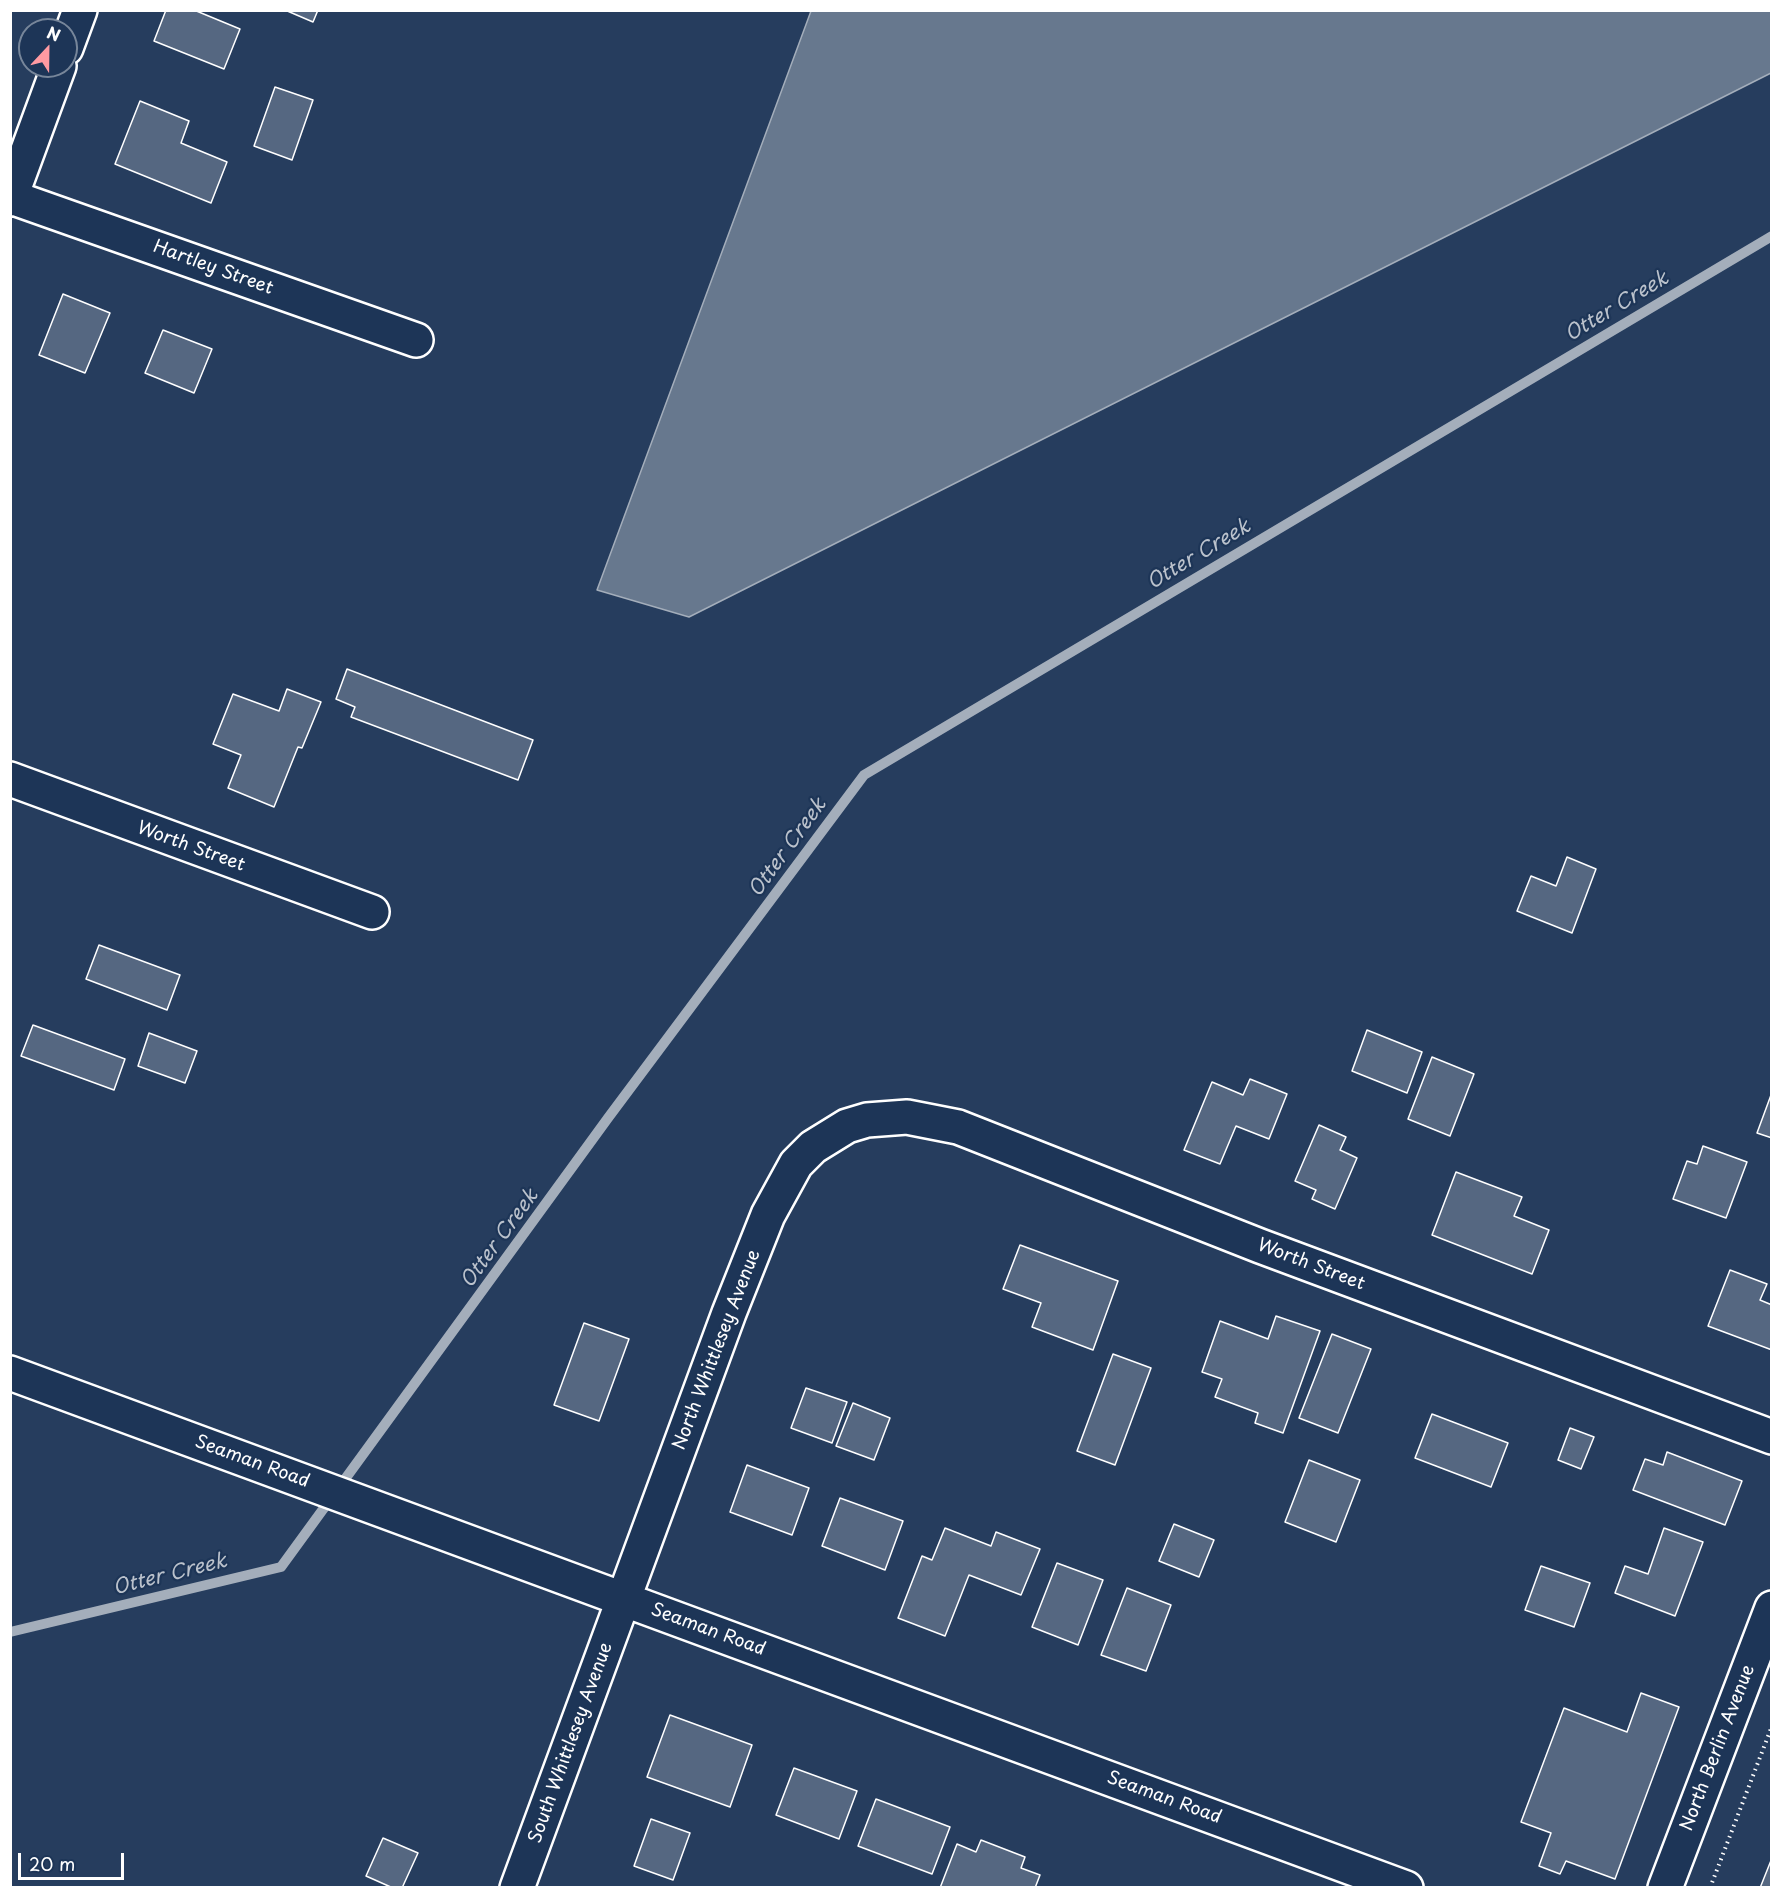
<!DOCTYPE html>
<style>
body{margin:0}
#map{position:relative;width:1782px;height:1898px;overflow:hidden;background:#263d5e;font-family:"Playpen Sans",sans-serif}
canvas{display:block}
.frame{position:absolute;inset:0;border:12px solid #fff;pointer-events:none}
.north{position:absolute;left:18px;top:18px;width:60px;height:60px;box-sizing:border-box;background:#1d3557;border:2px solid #77869a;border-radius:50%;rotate:22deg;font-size:16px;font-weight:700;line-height:24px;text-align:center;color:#fff}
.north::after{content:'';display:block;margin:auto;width:21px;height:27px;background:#ff9aa2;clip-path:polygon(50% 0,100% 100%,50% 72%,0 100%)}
.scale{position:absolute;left:18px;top:1853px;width:106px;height:27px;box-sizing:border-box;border:3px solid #fff;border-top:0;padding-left:8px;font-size:18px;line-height:21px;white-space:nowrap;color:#fff;-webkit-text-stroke:4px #1d3557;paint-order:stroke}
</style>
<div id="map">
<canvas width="1782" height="1898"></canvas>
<div class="frame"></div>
<div class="north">N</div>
<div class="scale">20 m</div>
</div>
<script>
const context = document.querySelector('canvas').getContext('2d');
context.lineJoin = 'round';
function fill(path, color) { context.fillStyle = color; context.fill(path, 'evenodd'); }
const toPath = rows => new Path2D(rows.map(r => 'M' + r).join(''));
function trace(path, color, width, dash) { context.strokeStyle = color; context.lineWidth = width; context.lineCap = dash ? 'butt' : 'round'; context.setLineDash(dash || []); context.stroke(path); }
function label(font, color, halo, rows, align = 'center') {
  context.font = font + ' "Playpen Sans",sans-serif'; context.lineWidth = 4.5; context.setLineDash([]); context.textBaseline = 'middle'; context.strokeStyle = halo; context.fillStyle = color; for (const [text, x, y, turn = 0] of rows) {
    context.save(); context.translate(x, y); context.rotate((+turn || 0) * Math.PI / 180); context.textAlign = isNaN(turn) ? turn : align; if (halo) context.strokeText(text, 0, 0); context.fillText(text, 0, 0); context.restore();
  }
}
const water = toPath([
 [811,11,1771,11,1771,73,689,617,597,590,811,11]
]);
fill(water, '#67788e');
trace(water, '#a4aebb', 1.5);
trace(toPath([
 [10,1632,281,1567,608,1118,864,775,1772,236]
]), '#a4aebb', 10);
const building = toPath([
 [166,10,194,10,240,29,224,69,154,41,166,10],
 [285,10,318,10,313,22,285,10],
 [275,87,313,100,292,160,254,146,275,87],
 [140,101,189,121,181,143,227,162,211,203,115,164,140,101],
 [63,294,110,313,85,373,39,355,63,294],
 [163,330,212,349,194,393,145,373,163,330],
 [347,669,533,740,518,780,351,717,355,707,336,699,347,669],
 [287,689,321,702,302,748,298,747,274,807,228,788,241,755,213,744,233,694,279,711,287,689],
 [1567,857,1596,869,1572,933,1517,911,1531,876,1556,886,1567,857],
 [99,945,180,975,167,1010,86,979,99,945],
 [33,1025,125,1059,114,1090,21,1056,33,1025],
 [1367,1030,1422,1052,1407,1093,1352,1071,1367,1030],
 [149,1033,197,1051,185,1083,138,1066,149,1033],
 [1432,1057,1474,1074,1450,1136,1408,1119,1432,1057],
 [1250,1079,1287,1094,1269,1139,1236,1126,1220,1164,1184,1150,1212,1082,1243,1095,1250,1079],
 [1771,1095,1772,1096,1772,1138,1757,1133,1771,1095],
 [1319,1125,1346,1137,1340,1150,1357,1158,1335,1209,1312,1199,1316,1190,1295,1181,1319,1125],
 [1703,1146,1747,1162,1726,1218,1673,1199,1687,1161,1697,1164,1703,1146],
 [1456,1172,1522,1197,1514,1216,1549,1230,1532,1274,1432,1235,1456,1172],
 [1020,1245,1118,1281,1093,1350,1032,1327,1041,1303,1003,1289,1020,1245],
 [1730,1270,1767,1284,1760,1300,1772,1305,1772,1350,1708,1326,1730,1270],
 [1276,1316,1320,1331,1283,1433,1255,1423,1258,1413,1215,1397,1222,1379,1202,1372,1220,1321,1268,1339,1276,1316],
 [584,1323,629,1339,599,1421,554,1405,584,1323],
 [1332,1334,1371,1349,1338,1433,1299,1418,1332,1334],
 [1113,1354,1151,1368,1115,1465,1077,1451,1113,1354],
 [806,1388,847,1402,832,1443,791,1428,806,1388],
 [853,1403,890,1418,874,1460,836,1446,853,1403],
 [1432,1414,1508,1443,1491,1487,1415,1458,1432,1414],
 [1570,1428,1594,1437,1581,1469,1558,1460,1570,1428],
 [1667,1452,1742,1481,1725,1525,1633,1490,1645,1459,1663,1465,1667,1452],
 [1309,1460,1360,1480,1336,1542,1285,1522,1309,1460],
 [747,1465,809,1488,792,1535,730,1512,747,1465],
 [840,1498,903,1521,885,1570,822,1546,840,1498],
 [1174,1524,1214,1540,1199,1577,1159,1561,1174,1524],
 [945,1528,991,1546,996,1532,1040,1549,1021,1595,969,1575,945,1636,898,1618,922,1556,932,1560,945,1528],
 [1664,1528,1703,1542,1675,1616,1615,1593,1625,1566,1648,1574,1664,1528],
 [1057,1563,1103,1580,1078,1645,1032,1627,1057,1563],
 [1541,1566,1590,1583,1574,1627,1525,1610,1541,1566],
 [1127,1588,1171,1605,1146,1671,1101,1655,1127,1588],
 [1641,1693,1679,1707,1615,1879,1566,1861,1560,1874,1539,1866,1551,1833,1521,1822,1564,1708,1627,1732,1641,1693],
 [670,1715,752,1745,730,1807,647,1777,670,1715],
 [794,1768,857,1791,839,1839,776,1815,794,1768],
 [876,1799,950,1827,932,1874,858,1846,876,1799],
 [651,1819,690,1833,673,1880,634,1866,651,1819],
 [383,1838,418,1853,402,1888,393,1888,366,1876,383,1838],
 [981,1840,1025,1857,1021,1868,1040,1875,1035,1888,940,1888,957,1844,976,1852,981,1840],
 [1772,1858,1772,1888,1760,1888,1772,1858]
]);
fill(building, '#556781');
trace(building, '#fff', 1.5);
const minor = toPath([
 [66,48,80,10],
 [11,197,416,340],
 [10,199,59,66],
 [10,779,372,912],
 [10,1373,1406,1888],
 [517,1888,729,1313,768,1215,796,1164,813,1147,847,1126,867,1120,907,1117,958,1127,1260,1246,1772,1437],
 [1665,1888,1772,1608]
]);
trace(minor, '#fff', 38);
trace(toPath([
 [1710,1888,1772,1726]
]), '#fff', 4, [1.5, 4.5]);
trace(minor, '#1d3557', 33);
label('18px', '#fff', '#1d3557', [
 ["Hartley Street",213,268,20],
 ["Worth Street",191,847,20],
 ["Worth Street",1311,1265,21],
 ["North Whittlesey Avenue",717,1350,-69],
 ["Seaman Road",252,1462,20],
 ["Seaman Road",708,1630,20],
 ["South Whittlesey Avenue",571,1743,-70],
 ["North Berlin Avenue",1718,1748,-69],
 ["Seaman Road",1164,1798,20]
]);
label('italic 20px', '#bbc2cc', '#1d3557', [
 ["Otter Creek",1617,307,-31],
 ["Otter Creek",1199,555,-31],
 ["Otter Creek",788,848,-54],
 ["Otter Creek",500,1239,-54],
 ["Otter Creek",170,1575,-14]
]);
</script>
